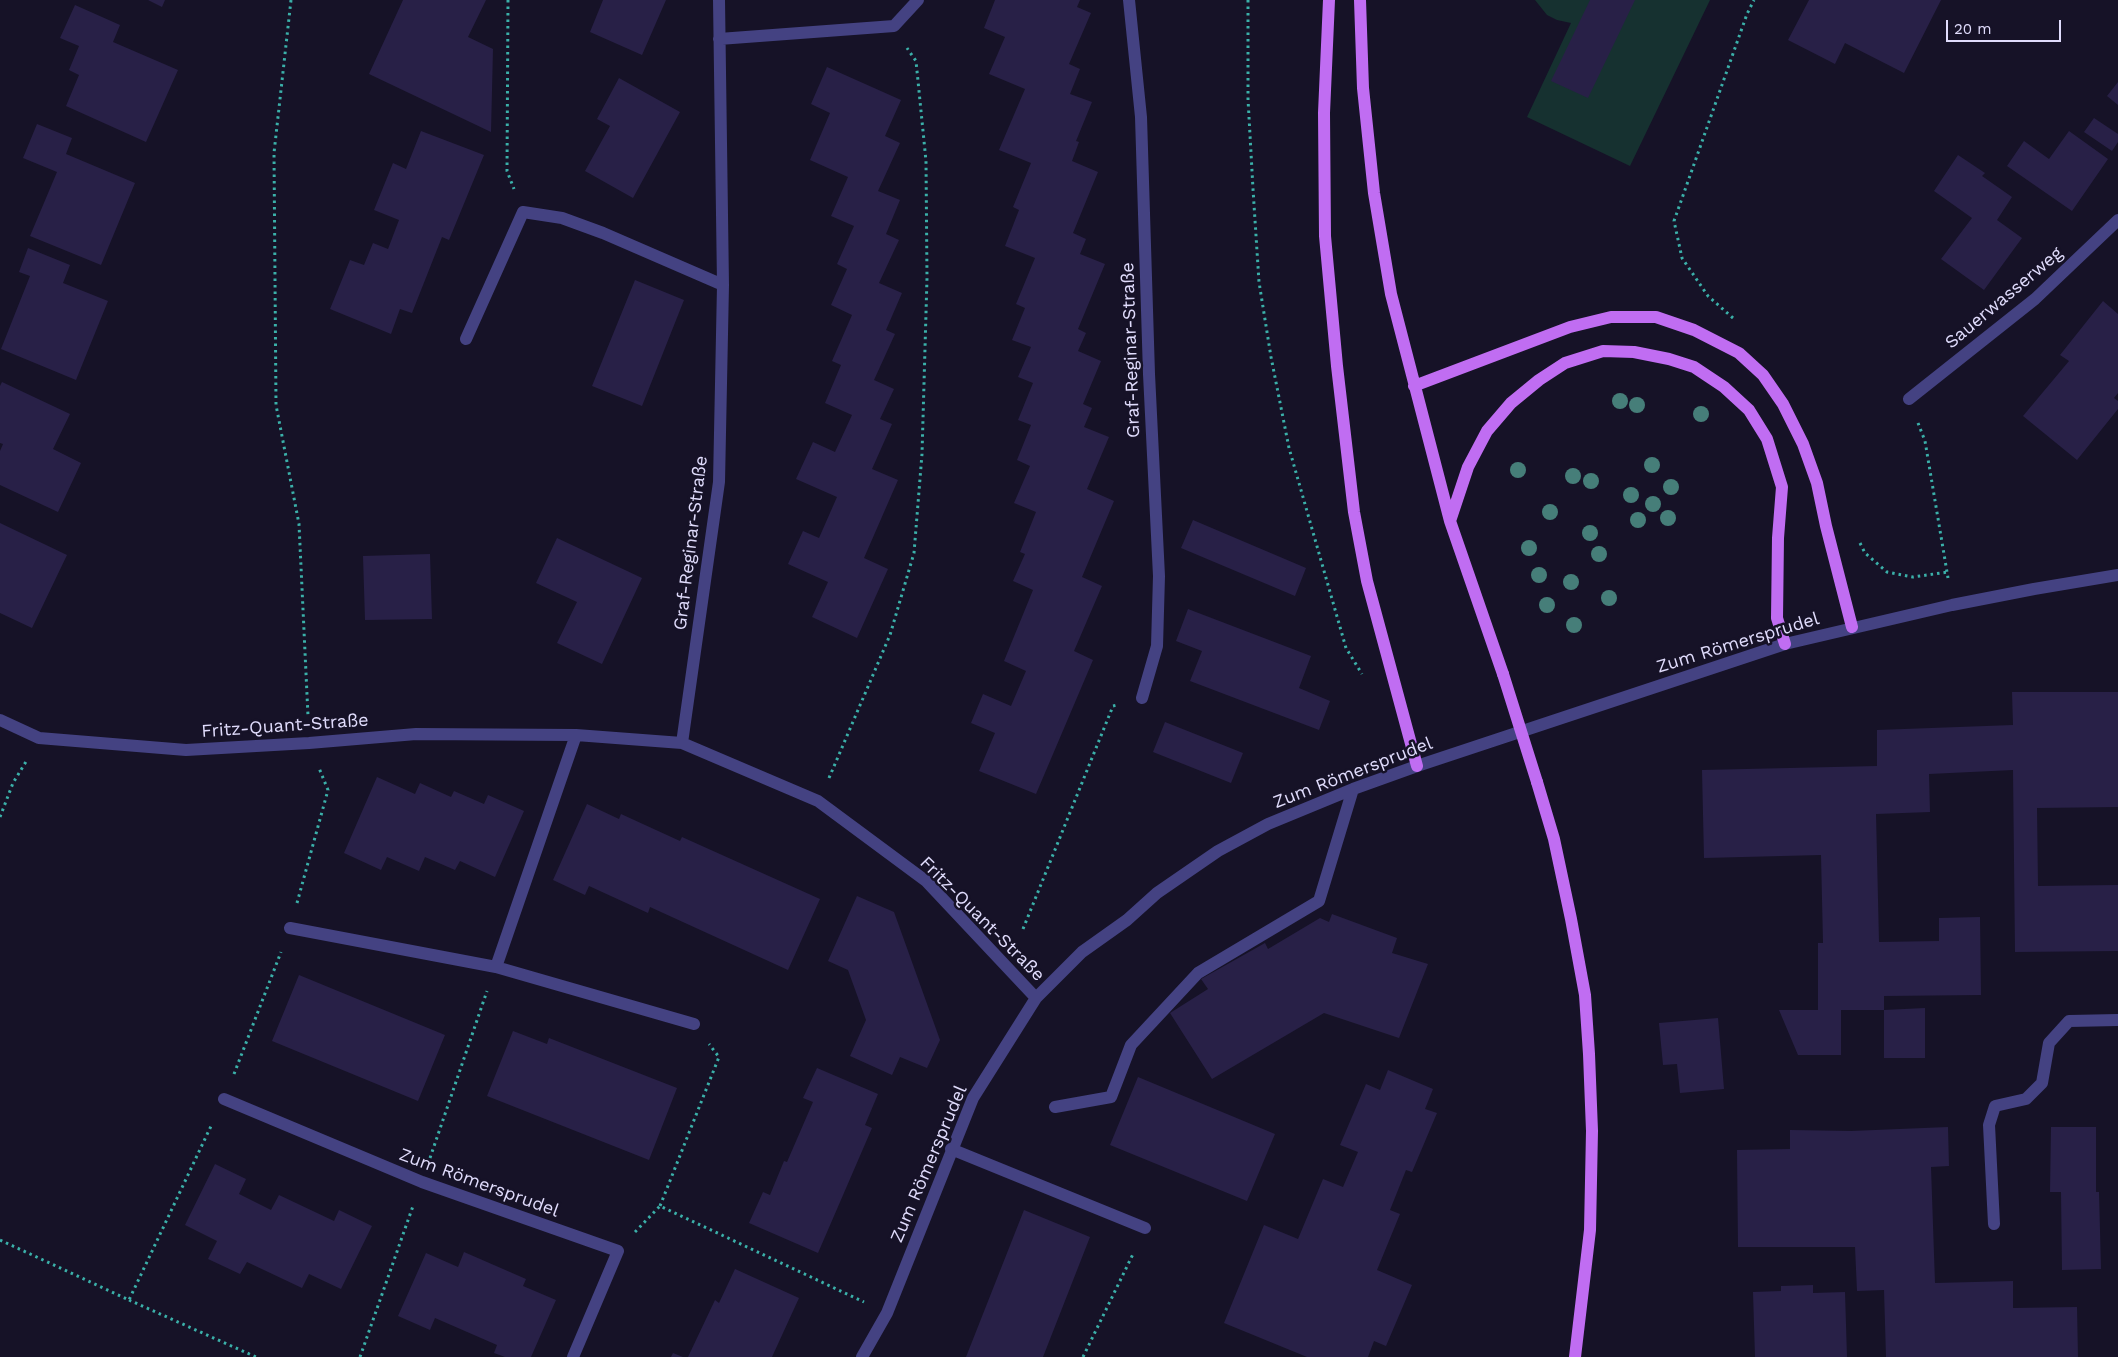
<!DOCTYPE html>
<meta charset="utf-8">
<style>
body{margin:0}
#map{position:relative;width:2118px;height:1357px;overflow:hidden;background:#161227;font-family:"Work Sans",sans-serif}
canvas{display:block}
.scale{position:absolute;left:1946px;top:20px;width:115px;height:22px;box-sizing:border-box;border:2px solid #e0dcfc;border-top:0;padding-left:6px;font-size:15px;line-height:18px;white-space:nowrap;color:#e0dcfc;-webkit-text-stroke:4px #161227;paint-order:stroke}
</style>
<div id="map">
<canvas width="2118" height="1357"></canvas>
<div class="scale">20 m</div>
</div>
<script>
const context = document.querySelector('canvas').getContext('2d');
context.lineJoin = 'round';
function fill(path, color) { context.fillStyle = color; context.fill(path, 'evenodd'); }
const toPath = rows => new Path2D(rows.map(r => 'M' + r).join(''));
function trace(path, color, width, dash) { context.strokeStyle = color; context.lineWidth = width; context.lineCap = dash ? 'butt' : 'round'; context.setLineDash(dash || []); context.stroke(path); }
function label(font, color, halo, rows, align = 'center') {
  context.font = font + ' "Work Sans",sans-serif'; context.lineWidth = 5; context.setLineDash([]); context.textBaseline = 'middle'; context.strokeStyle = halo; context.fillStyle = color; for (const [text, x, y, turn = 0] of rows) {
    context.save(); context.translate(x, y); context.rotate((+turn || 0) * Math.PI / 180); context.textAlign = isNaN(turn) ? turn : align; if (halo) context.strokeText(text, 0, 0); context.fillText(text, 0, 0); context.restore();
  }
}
fill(toPath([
 [1535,0,1710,0,1630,166,1527,117,1571,23,1557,20,1547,15]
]), '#163130');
fill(toPath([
 [148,0,165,0,162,7],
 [403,0,486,0,468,37,493,49,491,132,369,74],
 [603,0,666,0,642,55,590,32],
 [995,0,1080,0,1077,7,1091,13,1069,64,1080,69,1070,94,1092,102,1076,141,1079,142,1072,161,1098,172,1073,233,1086,239,1080,254,1105,264,1078,329,1086,333,1078,351,1101,361,1083,404,1092,408,1084,427,1109,437,1087,489,1114,501,1082,577,1102,586,1074,651,1093,660,1036,794,979,771,995,733,971,723,983,694,1011,706,1026,671,1004,661,1033,590,1013,581,1025,554,1020,552,1036,512,1014,503,1030,466,1017,460,1031,425,1018,420,1033,383,1018,377,1031,347,1012,340,1025,308,1016,304,1035,258,1005,246,1019,210,1013,207,1031,163,999,150,1025,89,989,74,1005,37,984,28],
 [1590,0,1635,0,1588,98,1551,81],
 [1809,0,1941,0,1904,73,1845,43,1835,64,1788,40],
 [75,5,120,25,113,42,178,70,146,142,66,106,79,75,69,70,79,46,60,38],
 [827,67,901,100,885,136,900,143,878,191,900,200,886,234,899,240,879,283,902,293,886,330,895,334,874,380,894,389,880,419,892,424,872,469,898,480,864,558,888,569,857,638,812,617,828,582,788,564,803,531,819,538,837,497,796,479,813,442,835,452,852,415,825,403,841,365,832,361,852,315,831,305,847,269,837,264,854,226,831,216,848,177,810,160,830,113,811,104],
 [619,78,680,112,633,198,585,171,610,126,597,119],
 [2118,82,2118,105,2107,96],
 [2094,118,2118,134,2118,142,2112,151,2084,132],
 [37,124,72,138,66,154,135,183,101,265,30,236,57,172,23,158],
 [421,131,484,155,449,240,442,237,412,313,400,309,391,334,330,309,350,260,364,265,373,243,388,249,399,220,374,210,393,163,406,169],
 [2069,131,2108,159,2072,211,2007,166,2024,141,2049,159],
 [1958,155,1985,173,1982,176,2012,197,1997,220,2022,238,1984,290,1941,259,1972,218,1934,191],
 [28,248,70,265,63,283,108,301,76,380,1,349,30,276,19,272],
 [635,280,684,300,642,406,592,386],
 [2103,301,2118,314,2118,393,2114,398,2118,401,2118,409,2077,460,2023,416,2069,361,2060,355],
 [2,382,70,414,53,449,81,463,58,512,0,485,0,451,3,444,0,443,0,386],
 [1193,520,1306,568,1295,596,1181,548],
 [0,523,67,555,32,628,0,613],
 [557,538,642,578,602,664,557,643,577,602,536,583],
 [430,554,432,619,365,620,363,556],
 [1188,609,1311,656,1299,688,1330,701,1319,730,1190,681,1202,651,1176,641],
 [2012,692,2118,692,2118,807,2037,808,2038,886,2118,885,2118,951,2015,952,2013,770,1929,774,1930,812,1876,814,1879,942,1939,941,1939,918,1980,917,1981,995,1884,996,1884,1010,1841,1010,1841,1055,1798,1055,1779,1010,1818,1010,1818,943,1823,943,1821,855,1704,858,1702,770,1877,766,1877,730,2013,725],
 [1165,722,1243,753,1231,783,1153,752],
 [377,777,415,794,420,783,451,797,454,791,484,804,488,795,524,811,495,877,460,861,455,870,425,857,419,871,387,857,381,870,344,853],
 [587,804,619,819,621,814,680,841,682,837,820,899,788,970,650,907,648,913,589,886,585,895,553,880],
 [857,896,894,912,940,1040,927,1068,900,1057,892,1075,850,1056,866,1020,848,970,828,961],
 [1332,914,1397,938,1392,953,1428,964,1399,1038,1324,1013,1212,1079,1170,1013,1208,989,1201,979,1265,943,1268,949,1320,918,1329,922],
 [299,975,445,1035,418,1101,272,1041],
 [1925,1008,1925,1058,1884,1058,1884,1010],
 [1718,1018,1724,1089,1680,1093,1677,1064,1663,1065,1659,1023],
 [513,1031,547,1044,549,1038,677,1088,649,1160,487,1096],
 [817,1068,878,1094,865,1125,872,1128,818,1253,749,1223,763,1192,770,1195,784,1161,787,1162,813,1102,803,1098],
 [1388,1070,1433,1089,1425,1109,1437,1113,1412,1172,1406,1170,1390,1210,1400,1214,1377,1270,1412,1285,1386,1346,1374,1341,1368,1357,1307,1357,1224,1323,1264,1225,1298,1239,1323,1179,1343,1187,1358,1152,1340,1145,1366,1084,1380,1090],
 [1138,1077,1275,1134,1247,1201,1110,1145],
 [1948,1127,1949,1166,1931,1167,1935,1283,2013,1281,2013,1308,2077,1307,2078,1357,1886,1357,1884,1290,1857,1291,1855,1247,1738,1247,1737,1150,1790,1149,1790,1130,1851,1131],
 [2051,1127,2096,1127,2096,1192,2099,1192,2101,1269,2062,1270,2061,1192,2050,1192],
 [215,1164,246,1179,239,1194,271,1210,279,1195,334,1221,339,1210,372,1226,341,1289,309,1274,302,1288,247,1262,240,1274,208,1259,217,1241,185,1225],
 [1024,1210,1090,1237,1043,1357,966,1357],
 [464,1252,526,1279,523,1286,556,1300,531,1357,505,1357,494,1353,497,1345,435,1318,430,1330,398,1316,426,1253,458,1267],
 [735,1269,799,1298,772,1357,688,1357,715,1300,719,1303],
 [1813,1285,1813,1293,1845,1292,1847,1357,1755,1357,1753,1292,1781,1291,1781,1286],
 [673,1353,683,1357,671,1357]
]), '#282047');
trace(toPath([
 [291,0,274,153,276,405,299,524,308,716],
 [508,0,507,171,514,189],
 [1248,0,1248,99,1253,189,1259,282,1271,357,1289,448,1346,648,1362,674],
 [1733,318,1708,296,1682,258,1674,221,1747,14,1754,0],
 [1918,423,1925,441,1948,578],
 [1860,543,1865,553,1887,572,1913,577,1948,572],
 [829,778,890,635,914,553,922,454,927,278,926,161,916,61,907,48],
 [0,817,13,783,27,760],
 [297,903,328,790,319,768],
 [1023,929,1113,706,1117,705],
 [234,1074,281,952],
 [430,1158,487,991],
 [660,1206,719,1057,709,1044],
 [635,1232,660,1206,864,1302],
 [0,1240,129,1300,212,1124],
 [129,1300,256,1357],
 [360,1357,413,1206],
 [1083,1357,1134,1252]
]), '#3bb0a9', 3, [2.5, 4]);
trace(toPath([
 [1129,0,1141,117,1149,374,1159,576,1157,646,1142,698],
 [719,39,894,26,918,0],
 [466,339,523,212,562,218,603,233,723,285],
 [1909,399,2035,299,2118,220],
 [0,720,39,738,186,750,309,743,416,734,576,735,682,743,818,801,926,881,1036,998],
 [682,743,719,482,723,285,719,0],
 [290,928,496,967,694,1024],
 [496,967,576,735],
 [224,1099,422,1182,618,1251,573,1357],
 [1055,1107,1111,1097,1131,1045,1198,973,1319,901,1353,789],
 [951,1149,1145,1228],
 [1994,1224,1989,1125,1995,1106,2026,1099,2042,1083,2049,1043,2069,1021,2118,1020],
 [862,1357,887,1313,973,1098,1036,998,1082,952,1127,920,1157,893,1218,851,1268,824,1353,789,1417,766,1785,644,1952,605,2034,589,2118,575]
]), '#444282', 12);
trace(toPath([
 [1329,0,1324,113,1325,236,1337,366,1354,512,1367,581,1417,766],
 [1360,0,1363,88,1374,193,1391,294,1450,521,1503,674],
 [1414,386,1570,327,1611,317,1656,317,1694,330,1739,353,1763,375,1783,404,1803,444,1817,483,1826,526,1852,627],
 [1450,521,1468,467,1487,431,1511,403,1539,380,1565,363,1603,351,1634,352,1669,359,1694,367,1724,387,1749,410,1767,439,1782,487,1778,538,1777,618,1785,644],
 [1537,782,1554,839,1571,919,1585,995,1589,1054,1592,1131,1590,1230,1575,1357]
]), '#c06df2', 12);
trace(toPath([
 [1503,674,1537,782]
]), '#c06df2', 12);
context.fillStyle = '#467e79';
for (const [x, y] of [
 [1620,401],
 [1637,405],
 [1701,414],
 [1652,465],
 [1518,470],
 [1573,476],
 [1591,481],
 [1671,487],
 [1631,495],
 [1653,504],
 [1550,512],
 [1668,518],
 [1638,520],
 [1590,533],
 [1529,548],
 [1599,554],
 [1539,575],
 [1571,582],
 [1609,598],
 [1547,605],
 [1574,625]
]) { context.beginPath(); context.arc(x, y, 8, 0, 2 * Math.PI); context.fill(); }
label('18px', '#e0dcfc', '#161227', [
 ["Sauerwasserweg",2004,298,-40],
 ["Graf-Reginar-Straße",1131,350,-92],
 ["Graf-Reginar-Straße",691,543,-83],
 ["Zum Römersprudel",1738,643,-17],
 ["Fritz-Quant-Straße",285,726,-4],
 ["Zum Römersprudel",1353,773,-21],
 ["Fritz-Quant-Straße",982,919,45],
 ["Zum Römersprudel",929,1164,-67],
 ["Zum Römersprudel",479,1183,20]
]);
</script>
